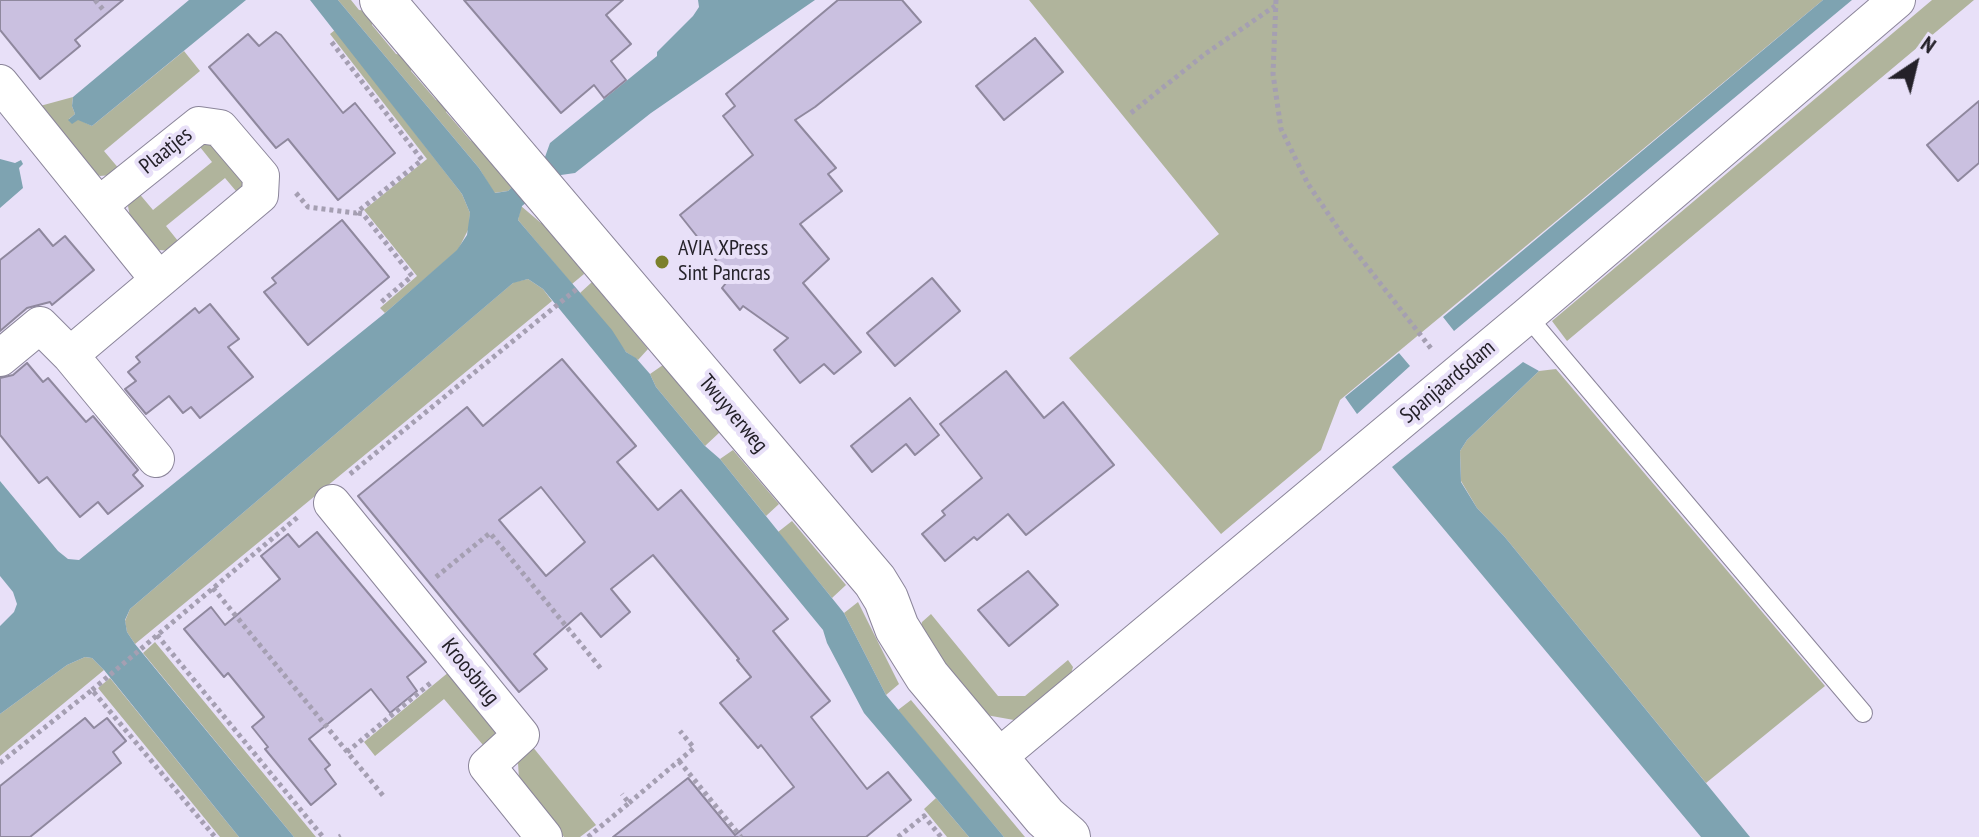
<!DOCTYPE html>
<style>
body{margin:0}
#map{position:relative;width:1979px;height:837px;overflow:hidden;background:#e8e0f8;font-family:"PT Sans Narrow",sans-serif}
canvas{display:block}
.north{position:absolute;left:1875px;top:24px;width:80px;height:80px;-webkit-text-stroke:6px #e8e0f8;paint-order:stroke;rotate:35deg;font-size:22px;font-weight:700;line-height:32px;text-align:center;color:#242129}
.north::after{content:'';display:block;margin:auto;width:28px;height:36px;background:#242129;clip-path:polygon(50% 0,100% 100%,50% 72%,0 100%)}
</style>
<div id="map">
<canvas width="1979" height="837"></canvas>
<div class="north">N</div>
</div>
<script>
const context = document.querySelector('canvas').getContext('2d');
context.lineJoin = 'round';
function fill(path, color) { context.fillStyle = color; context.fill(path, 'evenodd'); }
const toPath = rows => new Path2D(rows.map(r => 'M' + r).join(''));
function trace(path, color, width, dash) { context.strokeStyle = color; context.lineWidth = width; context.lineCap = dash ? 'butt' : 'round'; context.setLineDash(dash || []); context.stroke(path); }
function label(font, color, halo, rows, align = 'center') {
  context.font = font + ' "PT Sans Narrow",sans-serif'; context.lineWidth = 8; context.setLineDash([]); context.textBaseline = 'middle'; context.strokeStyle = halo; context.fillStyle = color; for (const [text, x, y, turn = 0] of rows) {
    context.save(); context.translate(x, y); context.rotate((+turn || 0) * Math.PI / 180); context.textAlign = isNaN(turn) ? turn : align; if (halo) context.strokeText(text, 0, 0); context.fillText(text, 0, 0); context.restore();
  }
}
fill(toPath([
 [338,0,351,0,359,10,367,11,372,17,372,25,396,54,403,55,412,65,411,71,436,100,442,101,448,107,446,112,471,141,477,142,514,186,508,191,494,193,479,168],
 [1029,0,1823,0,1340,400,1321,450,1221,534,1069,358,1219,234],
 [1932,0,1974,0,1567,341,1552,321],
 [335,30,462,194,470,213,469,228,458,250,385,313,380,308,417,276,364,210,427,159,330,34],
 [184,51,200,71,104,151,120,170,112,175,100,176,93,172,40,106,73,97,72,106,75,114,69,119,78,119,92,126],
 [206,139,245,176,241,197,225,178,166,226,182,246,171,251,159,250,130,217,128,206,137,191,153,210,212,162,196,142],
 [521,206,541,223,544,221,583,268,584,274,572,284,518,220],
 [528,279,543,289,552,301,135,644,127,632,125,621,130,609,514,282],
 [592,282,648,349,638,360,626,352,580,293],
 [663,365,720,432,705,446,656,387,650,374],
 [1556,369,1825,686,1706,783,1504,536,1477,508,1461,481,1460,451,1467,440,1539,371],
 [733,450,779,504,766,516,720,459],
 [792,521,846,585,832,598,778,532],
 [858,602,899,684,886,695,844,613],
 [931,614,998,696,1025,696,1068,660,1073,667,1069,681,1014,720,986,715,919,632,922,622],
 [155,642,316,837,294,837,143,653],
 [85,657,92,658,104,670,0,756,0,714,67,665],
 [455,667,499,734,483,745,444,699,375,756,364,742],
 [110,678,239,837,220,837,98,688],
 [911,700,1025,837,1004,837,940,761,898,710],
 [532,746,596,825,580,837,564,837,519,779,518,763],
 [936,798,969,837,947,837,924,809]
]), '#b0b49c');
fill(toPath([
 [189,0,246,0,92,126,78,120,72,124,68,120,75,114,72,106,73,97],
 [310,0,338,0,479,168,495,193,508,191,545,157,550,143,657,56,657,52,693,16,699,7,698,0,815,0,651,113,575,173,561,175,522,206,518,220,612,330,626,352,636,358,650,374,656,387,705,446,720,459,844,613,886,695,1004,837,969,837,936,798,864,713,827,643,823,630,543,289,528,279,513,283,130,609,125,620,127,632,135,644,294,837,239,837,104,670,92,658,85,657,67,665,0,714,0,626,14,612,17,604,13,592,0,576,0,481,58,551,68,559,79,560,385,313,457,250,467,235,470,213,462,194],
 [1823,0,1852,0,1454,331,1443,317],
 [0,159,15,163,21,160,23,164,19,168,23,188,0,208],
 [1399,353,1410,366,1357,414,1345,397],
 [1523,362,1539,371,1467,440,1460,451,1461,482,1477,508,1504,536,1750,837,1701,837,1392,467]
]), '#7ea3b1');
const building = toPath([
 [0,0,123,0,75,40,80,46,40,79,0,30,0,0],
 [464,0,623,0,606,15,631,44,611,61,626,80,604,98,594,85,561,113,464,0],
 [838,0,902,0,921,22,815,107,795,120,836,168,828,174,842,191,800,224,829,259,803,283,861,352,834,374,824,364,800,383,774,350,788,338,743,306,740,310,722,288,730,278,680,215,753,155,723,116,735,106,726,94,838,0],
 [276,32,281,35,343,113,355,103,395,153,338,200,288,139,276,148,209,67,248,34,259,46,276,32],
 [1035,38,1063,72,1004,120,976,86,1035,38],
 [1979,101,1979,163,1958,181,1927,145,1979,101],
 [342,220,389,277,308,345,264,292,276,283,272,278,342,220],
 [39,229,53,246,65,236,94,270,52,305,50,302,27,308,0,331,0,260,39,229],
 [932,278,960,311,895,366,867,333,932,278],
 [210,304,239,339,228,347,253,377,200,418,191,407,183,413,169,396,146,414,125,389,136,381,128,372,140,362,136,357,195,308,199,313,210,304],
 [562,359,636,446,617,462,658,510,681,490,788,619,773,631,830,701,811,717,867,789,888,772,911,800,866,837,613,837,688,778,735,835,794,787,761,745,758,748,720,703,751,677,737,660,739,659,653,555,611,589,630,612,601,637,581,613,534,654,547,669,519,692,358,496,467,407,483,426,562,359],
 [541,487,585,542,546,576,499,520,541,487],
 [27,363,43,382,48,378,86,422,93,416,138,470,133,475,143,486,108,514,98,502,80,517,47,477,39,483,0,435,0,378,13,375,27,363],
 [1006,371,1044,418,1063,402,1114,465,1026,535,1008,514,977,540,974,537,945,561,922,534,945,515,942,511,982,478,940,424,1006,371],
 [910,398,939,435,915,455,906,444,872,472,851,446,910,398],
 [317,532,426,662,407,677,417,691,390,713,371,689,309,739,330,765,325,769,336,784,311,805,265,749,268,747,252,727,264,717,228,673,224,677,184,629,211,607,225,625,280,579,261,556,288,534,299,547,317,532],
 [1028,571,1058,605,1009,646,978,610,1028,571],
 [85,718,94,728,107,718,126,741,113,752,121,763,30,837,0,837,0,786,85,718]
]);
fill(building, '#cac0e0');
trace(building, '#8f889e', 2);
const service = toPath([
 [1527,316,1863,713]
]);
const minor = toPath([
 [0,83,159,280],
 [70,355,260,195,261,176,220,128,199,125,99,205],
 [0,358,40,325,70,355,156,459],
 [332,503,521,735,487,766,544,837],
 [996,759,1527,316,1897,0]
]);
const tertiary = toPath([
 [382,0,875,581,886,599,897,628,927,676,1045,817,1068,837]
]);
trace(service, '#8b859a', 20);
trace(minor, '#8b859a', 38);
trace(tertiary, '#8b859a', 46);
trace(toPath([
 [95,0,105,12],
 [1276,0,1273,74,1281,129,1308,184,1344,237,1433,351],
 [1131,113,1205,54,1275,6],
 [296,193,308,207,356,213,422,160,330,40],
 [358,213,363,214,412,276,379,304],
 [350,474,578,288],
 [436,577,490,533,602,670],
 [213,588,385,798],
 [157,635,323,837],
 [92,690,299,516],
 [347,752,433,681],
 [679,761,741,837],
 [0,763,92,690,215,837],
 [629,803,694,748,680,731],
 [339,837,341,836],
 [588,837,629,803,622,794],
 [898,837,924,816,941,837]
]), '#a59fb2', 5, [4, 4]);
trace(service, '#fff', 18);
trace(minor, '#fff', 36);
trace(tertiary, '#fff', 44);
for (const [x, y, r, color] of [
 [662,262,8,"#7b802b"]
]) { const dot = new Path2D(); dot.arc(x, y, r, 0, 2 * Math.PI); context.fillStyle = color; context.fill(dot); trace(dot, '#e8e0f8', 3); }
label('22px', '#242129', '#e8e0f8', [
 ["Plaatjes",166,151,-39],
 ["Spanjaardsdam",1448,382,-40],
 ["Twuyverweg",733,414,50],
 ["Kroosbrug",470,672,51]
]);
label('22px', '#242129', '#e8e0f8', [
 ["AVIA XPress",678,249],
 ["Sint Pancras",678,274]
], 'left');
</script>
